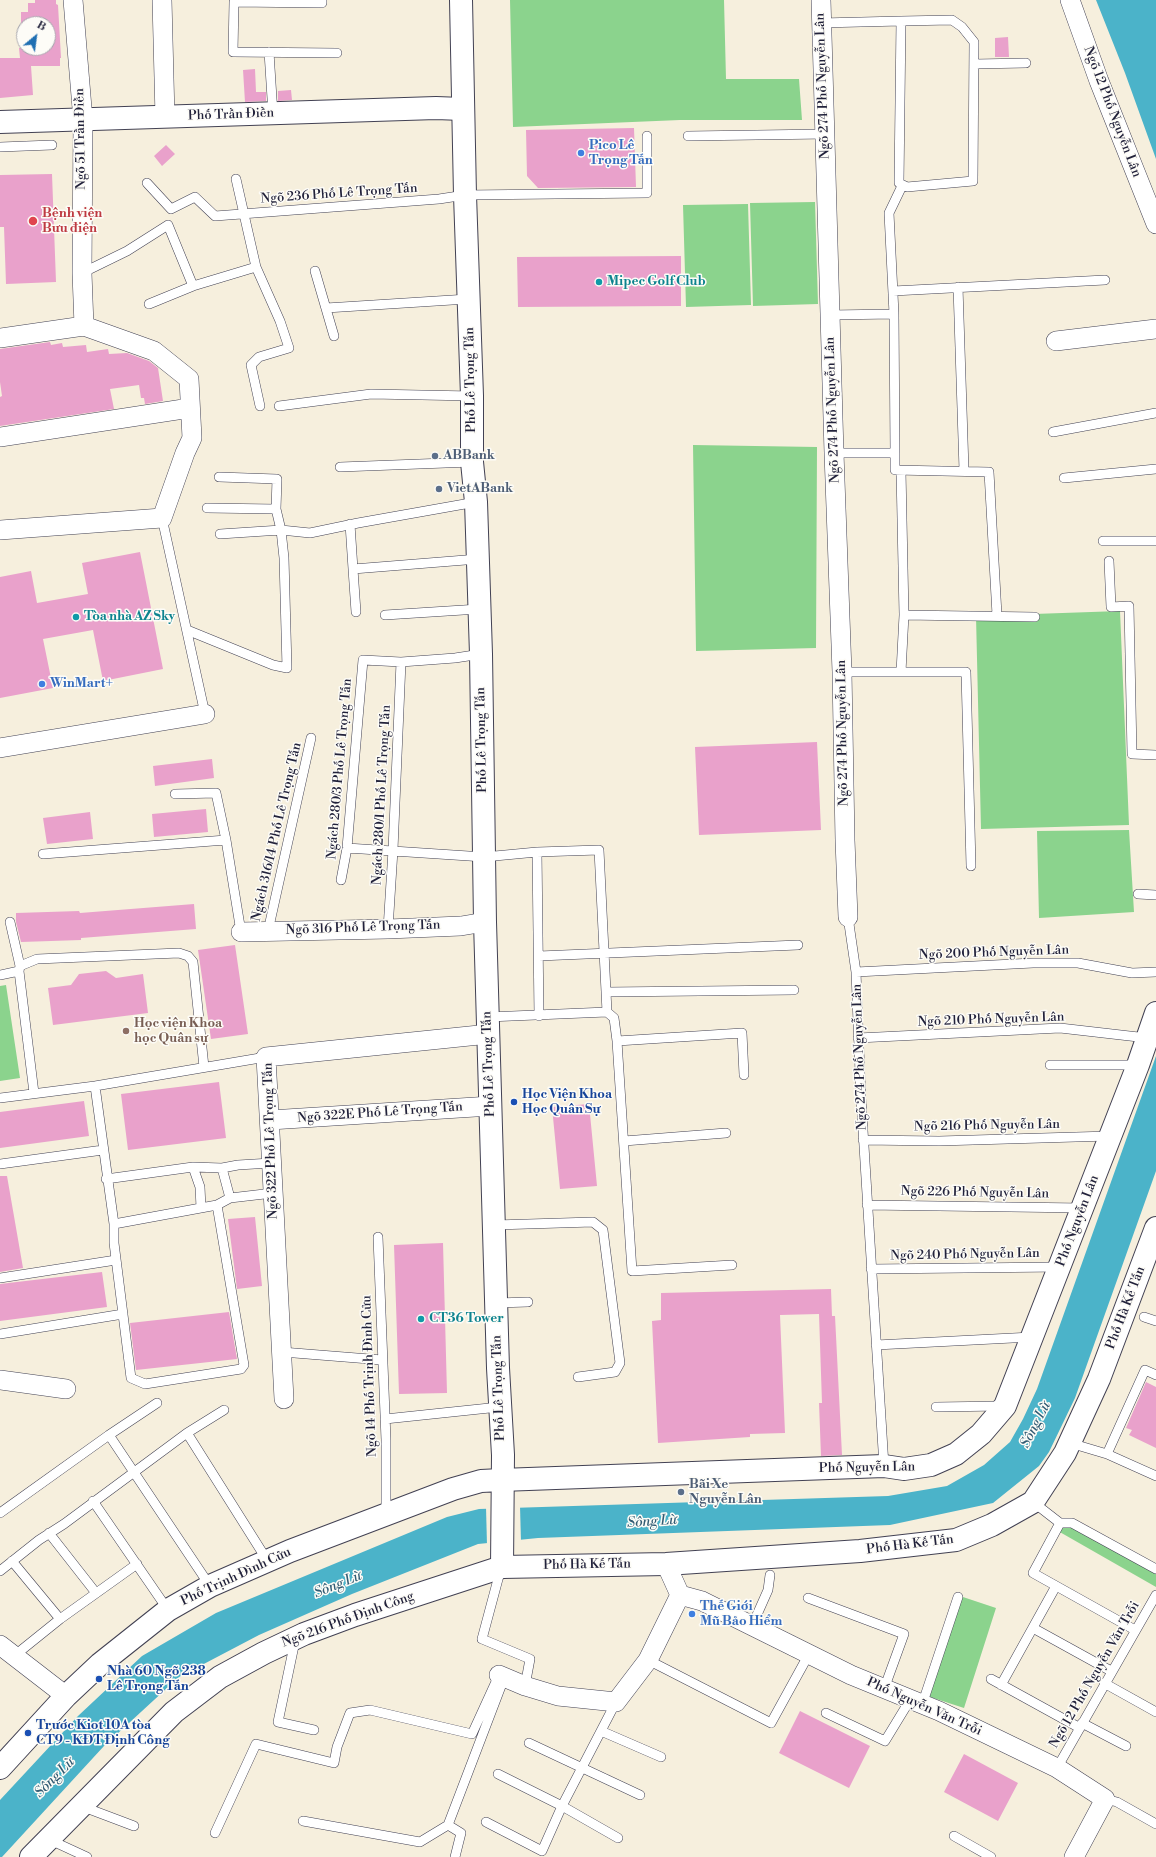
<!DOCTYPE html>
<meta charset="utf-8">
<style>
body{margin:0}
#map{position:relative;width:1156px;height:1857px;overflow:hidden;background:#f6efdd;font-family:"Libre Bodoni",serif}
canvas{display:block}
.north{position:absolute;left:16px;top:16px;width:40px;height:40px;box-sizing:border-box;background:#fdfcf7;border:1px solid #a5a5ac;border-radius:50%;rotate:29deg;font-size:11px;font-weight:700;line-height:16px;text-align:center;color:#22223b}
.north::after{content:'';display:block;margin:auto;width:14px;height:18px;background:#1f6fb2;clip-path:polygon(50% 0,100% 100%,50% 72%,0 100%)}
</style>
<div id="map">
<canvas width="1156" height="1857"></canvas>
<div class="north">B</div>
</div>
<script>
const context = document.querySelector('canvas').getContext('2d');
context.lineJoin = 'round';
function fill(path, color) { context.fillStyle = color; context.fill(path, 'evenodd'); }
const toPath = rows => new Path2D(rows.map(r => 'M' + r).join(''));
function trace(path, color, width, dash) { context.strokeStyle = color; context.lineWidth = width; context.lineCap = dash ? 'butt' : 'round'; context.setLineDash(dash || []); context.stroke(path); }
function label(font, color, halo, rows, align = 'center') {
  context.font = font + ' "Libre Bodoni",serif'; context.lineWidth = 3; context.setLineDash([]); context.textBaseline = 'middle'; context.strokeStyle = halo; context.fillStyle = color; for (const [text, x, y, turn = 0] of rows) {
    context.save(); context.translate(x, y); context.rotate((+turn || 0) * Math.PI / 180); context.textAlign = isNaN(turn) ? turn : align; if (halo) context.strokeText(text, 0, 0); context.fillText(text, 0, 0); context.restore();
  }
}
fill(toPath([
 [510,0,724,0,726,79,799,79,802,120,680,120,513,127],
 [815,202,818,304,753,306,750,203],
 [748,204,751,305,686,307,683,205],
 [693,445,817,447,816,648,696,651],
 [1120,611,1129,825,981,829,976,616],
 [1129,830,1134,912,1039,918,1037,831],
 [6,985,20,1078,0,1081,0,986],
 [1062,1524,1070,1525,1156,1572,1156,1587,1058,1531],
 [960,1596,996,1608,964,1708,927,1696]
]), '#8bd38d');
fill(toPath([
 [1096,0,1156,0,1156,159,1125,73],
 [1156,1056,1156,1171,1075,1398,1049,1452,1039,1466,993,1503,890,1525,538,1538,478,1544,352,1594,259,1635,179,1677,104,1746,2,1857,0,1857,0,1800,78,1716,142,1656,216,1613,447,1517,479,1509,888,1496,947,1486,984,1465,1010,1442,1023,1419,1037,1389]
]), '#4bb3c9');
fill(toPath([
 [520,1506,521,1542,487,1545,486,1507]
]), '#f6efdd');
fill(toPath([
 [35,0,56,0,56,4,58,5,61,58,60,58,60,66,31,66,33,95,0,98,0,58,20,58,19,48,48,48,48,24,21,24,21,12,28,12,28,3,35,3],
 [1008,37,1009,57,995,57,995,38],
 [255,69,256,92,266,92,266,101,245,102,243,70],
 [291,90,292,100,278,101,278,91],
 [634,128,636,187,538,188,527,176,526,130],
 [166,145,175,154,162,166,154,156],
 [52,174,56,282,6,284,4,227,0,227,0,175],
 [681,256,681,306,518,307,517,257],
 [50,342,51,345,62,343,63,347,86,345,87,352,108,349,109,354,127,353,149,361,158,368,163,401,145,404,144,398,141,398,139,385,110,389,114,409,0,426,0,397,2,396,0,382,0,349],
 [140,552,163,669,103,681,93,630,43,639,53,688,0,698,0,577,31,571,37,603,88,594,82,563],
 [817,742,821,830,699,835,695,747],
 [212,759,214,778,155,786,153,766],
 [206,809,208,832,154,837,152,814],
 [90,812,93,839,47,844,43,818],
 [194,904,196,929,81,938,81,940,21,942,16,922,16,913,79,911,80,913],
 [235,945,248,1034,211,1039,198,950],
 [106,971,116,978,143,974,148,1013,53,1025,48,988,71,985,79,974],
 [219,1082,226,1138,128,1150,121,1094],
 [84,1101,89,1136,0,1148,0,1112],
 [589,1104,597,1186,560,1189,552,1107],
 [0,1176,7,1176,23,1268,0,1272],
 [255,1217,262,1286,237,1289,228,1219],
 [443,1243,447,1393,399,1394,394,1245],
 [102,1272,107,1307,0,1321,0,1284],
 [831,1289,832,1316,835,1316,842,1455,821,1456,819,1403,822,1403,819,1314,780,1315,785,1433,750,1434,750,1437,658,1443,652,1321,661,1320,661,1293],
 [229,1312,237,1359,136,1370,130,1323],
 [1146,1382,1156,1387,1156,1448,1129,1435,1132,1430,1126,1428],
 [800,1711,870,1746,849,1788,779,1753],
 [964,1754,1018,1783,998,1821,944,1792]
]), '#e9a1cb');
const service = toPath([
 [322,0,322,3,234,2,233,52,337,53],
 [821,23,901,21,952,20,962,27,974,42,973,181,907,187,899,183,901,21],
 [269,52,273,114],
 [975,64,1026,63],
 [688,136,825,134],
 [0,147,52,145],
 [236,179,256,267,280,321,289,348,259,357,251,365,260,406],
 [147,183,171,209],
 [171,209,195,197,215,216,439,199,465,195,647,193,647,136],
 [168,225,193,286],
 [315,271,334,336],
 [82,273,127,251,168,225],
 [958,287,964,470],
 [893,291,1105,280],
 [149,304,193,286,256,267],
 [326,308,468,299],
 [830,315,894,314,889,213,902,186],
 [279,406,371,394,472,396],
 [1053,432,1156,413],
 [834,453,895,453,894,314],
 [895,453,895,470,989,472,997,615],
 [340,467,472,462],
 [901,471,904,615,901,672],
 [219,477,277,479,276,509],
 [1064,478,1156,469],
 [207,508,276,509,281,530,220,534],
 [162,518,205,714],
 [350,524,353,569,478,559],
 [1103,541,1156,541],
 [1109,561,1111,607,1129,606,1132,754,1156,755],
 [353,569,356,612],
 [385,615,479,609],
 [904,615,1035,617],
 [187,630,273,665,287,668,284,558,281,530,310,533,358,523,476,502],
 [842,672,966,672,971,866],
 [175,794,216,793,226,840],
 [347,848,484,857,537,852,599,850,607,1012,488,1017],
 [537,852,539,1016],
 [43,854,226,840,241,932],
 [341,880,347,848,363,660,401,662,455,658,481,654],
 [1138,894,1156,895],
 [848,917,856,972,861,1098,884,1466],
 [10,922,20,966],
 [388,929,393,850,401,662],
 [268,931,311,738],
 [539,956,798,945],
 [19,971,34,1093],
 [856,972,1033,963,1078,963,1132,973,1156,972],
 [0,975,19,971,20,966,37,959,179,953,188,956,193,962,204,1067],
 [606,992,794,990],
 [607,1012,614,1018,617,1041,632,1271,732,1265],
 [858,1038,1060,1028,1147,1038],
 [617,1041,742,1033,744,1075],
 [1050,1065,1137,1065],
 [95,1086,114,1224,114,1243,131,1378,145,1384,241,1369,244,1365,217,1205],
 [0,1098,95,1086,266,1057],
 [863,1140,939,1141,1110,1136],
 [624,1141,726,1133],
 [0,1164,103,1150],
 [193,1167,200,1187,201,1208],
 [106,1179,193,1167,222,1168,238,1165,271,1163],
 [230,1198,273,1193],
 [867,1205,1082,1208],
 [114,1224,217,1205,230,1198,222,1168],
 [495,1225,593,1222,603,1230,620,1363,615,1372,578,1377],
 [378,1237,386,1440,386,1514],
 [871,1269,1060,1267],
 [0,1278,116,1260],
 [497,1303,528,1302],
 [1144,1317,1156,1321],
 [0,1334,123,1314],
 [876,1345,1032,1337],
 [282,1352,382,1360],
 [936,1407,1002,1406],
 [385,1419,499,1407],
 [187,1433,267,1560],
 [109,1435,210,1586],
 [1070,1443,1107,1454,1156,1476],
 [1107,1454,1145,1370,1156,1375],
 [93,1501,168,1610],
 [1033,1502,1060,1523,1072,1523,1156,1569],
 [0,1513,109,1435,157,1403],
 [1060,1523,1033,1573,1135,1630],
 [49,1533,96,1593],
 [12,1561,60,1619],
 [501,1568,482,1639,530,1659,525,1686],
 [0,1571,39,1540,64,1524,187,1433,224,1410],
 [808,1598,904,1634,884,1689],
 [752,1626,768,1590,770,1575],
 [1033,1628,1111,1671],
 [295,1641,278,1722,314,1730],
 [14,1656,60,1619,137,1564],
 [648,1660,771,1723,809,1654],
 [991,1679,1080,1728],
 [1104,1683,1156,1712],
 [1001,1685,1056,1586],
 [922,1705,958,1597],
 [826,1713,885,1741,910,1700],
 [1082,1723,1126,1746],
 [601,1731,661,1757],
 [529,1743,640,1795],
 [1057,1768,1156,1595],
 [498,1774,562,1806,618,1838],
 [1105,1799,1117,1802,1156,1824],
 [81,1806,134,1826],
 [303,1821,420,1842,448,1825,503,1681],
 [486,1822,542,1851,562,1806,616,1702],
 [448,1825,461,1833,455,1857],
 [215,1833,256,1744,334,1763,337,1747,350,1713,370,1710,472,1734,499,1675],
 [954,1836,991,1857],
 [48,1839,87,1857]
]);
const minor = toPath([
 [73,0,83,120,82,273,84,326],
 [162,0,165,117],
 [821,0,834,453,842,672,845,840,848,917],
 [1070,0,1099,81,1156,224],
 [0,338,84,326,154,351,189,379,192,438,185,453,162,518,0,530],
 [1056,341,1156,329],
 [0,437,190,408],
 [0,748,205,714],
 [241,932,388,929,461,926,485,922],
 [270,1120,491,1106],
 [0,1380,66,1389],
 [284,1399,266,1057,489,1034],
 [680,1595,702,1601,851,1675,939,1711,1057,1768,1105,1799,1074,1857],
 [0,1645,66,1696],
 [499,1675,525,1686,558,1696,616,1702,648,1660,680,1595,666,1564]
]);
const tertiary = toPath([
 [0,122,436,108,462,109],
 [501,1480,884,1466,904,1469,931,1465,956,1454,981,1434,1005,1406,1138,1065,1156,1013],
 [502,1567,666,1564,860,1551,956,1540,992,1525,1033,1502,1065,1453,1099,1379,1156,1228]
]);
const secondary = toPath([
 [0,1768,66,1696,100,1664,168,1610,210,1586,290,1551,453,1489,481,1481,501,1480],
 [31,1857,174,1712,220,1677,264,1653,304,1634,355,1615,502,1567,503,1455,498,1368,485,922,481,654,476,502,472,462,472,396,465,195,461,0]
]);
trace(service, '#424153', 10);
trace(minor, '#424153', 20);
trace(tertiary, '#424153', 24);
trace(secondary, '#424153', 24);
trace(service, '#fff', 9);
trace(minor, '#fff', 19);
trace(tertiary, '#fff', 22);
trace(secondary, '#fff', 22);
for (const [x, y, r, color] of [
 [581,153,4,"#3f7fe0"],
 [33,221,5,"#e0444e"],
 [599,282,4,"#0f9aa8"],
 [435,456,4,"#5c6f8a"],
 [439,489,4,"#5c6f8a"],
 [76,617,4,"#0f9aa8"],
 [42,684,4,"#3f7fe0"],
 [126,1031,4,"#8d6e63"],
 [514,1102,4,"#1a4fb4"],
 [421,1319,4,"#0f9aa8"],
 [681,1492,4,"#5c6f8a"],
 [692,1614,4,"#3f7fe0"],
 [99,1679,4,"#1a4fb4"],
 [28,1733,4,"#1a4fb4"]
]) { const dot = new Path2D(); dot.arc(x, y, r, 0, 2 * Math.PI); context.fillStyle = color; context.fill(dot); trace(dot, '#fdfcf7', 1.5); }
label('13px', '#22223b', '#fdfcf7', [
 ["Ngõ 274 Phố Nguyễn Lân",823,86,-92],
 ["Ngõ 12 Phố Nguyễn Lân",1112,112,69],
 ["Phố Trần Điền",231,115,-2],
 ["Ngõ 51 Trần Điền",81,139,-91],
 ["Ngõ 236 Phố Lê Trọng Tấn",339,194,-4],
 ["Phố Lê Trọng Tấn",471,380,-91],
 ["Ngõ 274 Phố Nguyễn Lân",833,410,-92],
 ["Ngõ 274 Phố Nguyễn Lân",843,733,-91],
 ["Phố Lê Trọng Tấn",482,740,-91],
 ["Ngách 280/3 Phố Lê Trọng Tấn",340,769,-85],
 ["Ngách 280/1 Phố Lê Trọng Tấn",382,795,-87],
 ["Ngách 316/14 Phố Lê Trọng Tấn",277,832,-77],
 ["Ngõ 316 Phố Lê Trọng Tấn",363,928,-2],
 ["Ngõ 200 Phố Nguyễn Lân",994,953,-2],
 ["Ngõ 210 Phố Nguyễn Lân",991,1020,-2],
 ["Ngõ 274 Phố Nguyễn Lân",860,1057,-92],
 ["Phố Lê Trọng Tấn",489,1064,-92],
 ["Ngõ 322E Phố Lê Trọng Tấn",380,1113,-4],
 ["Ngõ 216 Phố Nguyễn Lân",987,1126,-1],
 ["Ngõ 322 Phố Lê Trọng Tấn",271,1141,-92],
 ["Ngõ 226 Phố Nguyễn Lân",975,1193,1],
 ["Phố Nguyễn Lân",1078,1221,-69],
 ["Ngõ 240 Phố Nguyễn Lân",965,1255,-1],
 ["Phố Hà Kế Tấn",1126,1308,-69],
 ["Ngõ 14 Phố Trịnh Đình Cửu",370,1376,-92],
 ["Phố Lê Trọng Tấn",499,1388,-92],
 ["Phố Nguyễn Lân",867,1468,-1],
 ["Phố Hà Kế Tấn",910,1545,-7],
 ["Phố Hà Kế Tấn",587,1565,-1],
 ["Phố Trịnh Đình Cửu",236,1577,-25],
 ["Ngõ 216 Phố Định Công",348,1620,-20],
 ["Ngõ 12 Phố Nguyễn Văn Trỗi",1095,1675,-60],
 ["Phố Nguyễn Văn Trỗi",924,1707,24]
]);
label('bold 13px', '#366cbe', '#fdfcf7', [
 ["Pico Lê",589,146],
 ["Trọng Tấn",589,161],
 ["WinMart+",50,684],
 ["Thế Giới",700,1607],
 ["Mũ Bảo Hiểm",700,1622]
], 'left');
label('bold 13px', '#be3a42', '#fdfcf7', [
 ["Bệnh viện",42,214],
 ["Bưu điện",42,229]
], 'left');
label('bold 13px', '#0d838f', '#fdfcf7', [
 ["Mipec Golf Club",607,282],
 ["Tòa nhà AZ Sky",84,617],
 ["CT36 Tower",429,1319]
], 'left');
label('bold 13px', '#4e5e75', '#fdfcf7', [
 ["ABBank",443,456],
 ["VietABank",447,489],
 ["Bãi Xe",689,1485],
 ["Nguyễn Lân",689,1500]
], 'left');
label('bold 13px', '#785e54', '#fdfcf7', [
 ["Học viện Khoa",134,1024],
 ["học Quân sự",134,1039]
], 'left');
label('bold 13px', '#164399', '#fdfcf7', [
 ["Học Viện Khoa",522,1095],
 ["Học Quân Sự",522,1110],
 ["Nhà 60 Ngõ 238",107,1672],
 ["Lê Trọng Tấn",107,1687],
 ["Trước Kiot 10A tòa",36,1726],
 ["CT9 - KĐT Định Công",36,1741]
], 'left');
label('italic 14px', '#325c74', '#fdfcf7', [
 ["Sông Lừ",1036,1425,-63],
 ["Sông Lừ",652,1522,-4],
 ["Sông Lừ",338,1585,-22],
 ["Sông Lừ",55,1778,-45]
]);
</script>
